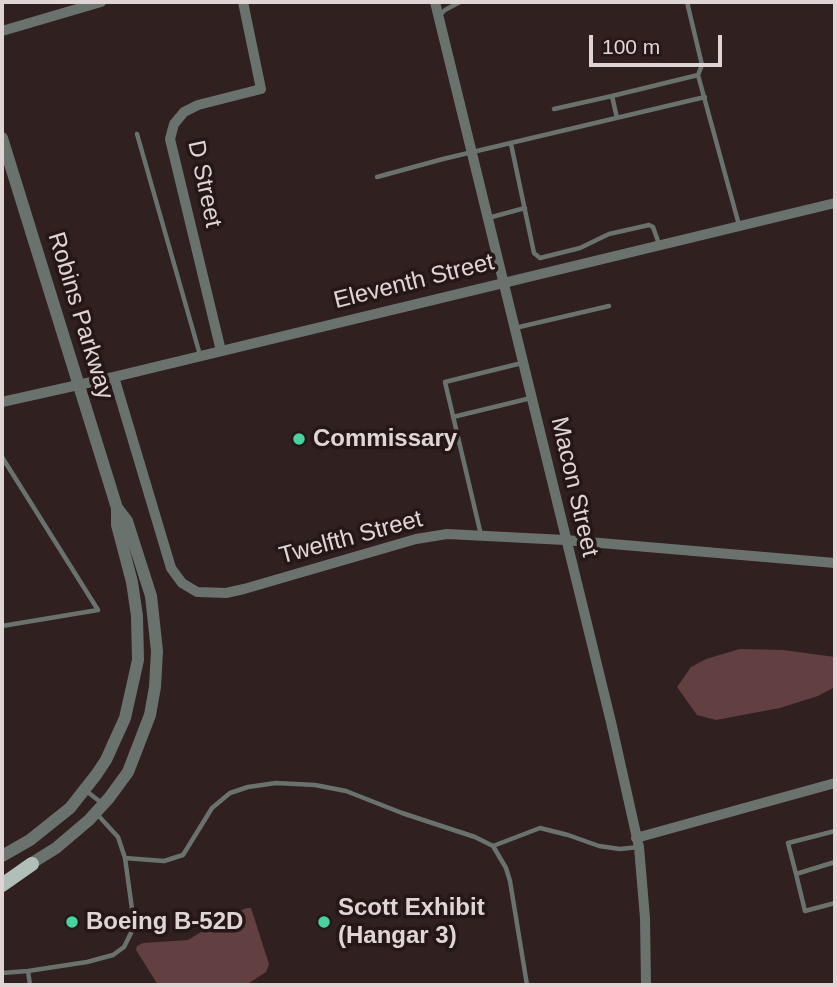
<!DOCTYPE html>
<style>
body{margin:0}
#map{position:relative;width:837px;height:987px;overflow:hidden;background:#302020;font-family:Arial,sans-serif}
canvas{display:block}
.frame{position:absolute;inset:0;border:4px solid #e0d5d5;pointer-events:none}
.scale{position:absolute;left:589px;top:35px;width:133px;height:32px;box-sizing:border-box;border:4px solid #e0d5d5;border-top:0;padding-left:9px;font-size:21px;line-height:24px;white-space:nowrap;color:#e0d5d5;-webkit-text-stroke:5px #261717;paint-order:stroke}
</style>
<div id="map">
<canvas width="837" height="987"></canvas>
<div class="frame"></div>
<div class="scale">100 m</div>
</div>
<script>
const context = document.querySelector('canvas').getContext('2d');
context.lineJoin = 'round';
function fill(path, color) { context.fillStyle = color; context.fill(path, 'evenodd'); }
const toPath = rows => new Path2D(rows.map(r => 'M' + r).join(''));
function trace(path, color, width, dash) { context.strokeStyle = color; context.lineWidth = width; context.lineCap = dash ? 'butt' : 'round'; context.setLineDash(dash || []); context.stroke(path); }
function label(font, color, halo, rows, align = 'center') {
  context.font = font + ' Arial,sans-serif'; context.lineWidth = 7; context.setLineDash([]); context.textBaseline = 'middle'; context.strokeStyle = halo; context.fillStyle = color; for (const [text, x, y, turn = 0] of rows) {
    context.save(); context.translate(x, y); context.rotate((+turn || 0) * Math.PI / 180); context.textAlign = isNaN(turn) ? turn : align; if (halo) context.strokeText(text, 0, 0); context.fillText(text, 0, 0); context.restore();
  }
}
fill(toPath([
 [740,649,783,650,835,657,835,687,818,696,780,708,716,720,697,715,677,687,691,667,706,659],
 [247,908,251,908,269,964,266,972,246,985,158,985,136,950,137,946,143,943,188,940,206,929,207,925,217,919]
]), '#623f40');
trace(toPath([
 [439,16,445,10,460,2],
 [698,75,739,225],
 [554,109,612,96],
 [617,118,612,96,698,75,702,65,687,2],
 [137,134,200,355],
 [511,144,534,253,540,258,580,248,609,234,649,225,653,227,659,244],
 [377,177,443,159,705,97],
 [488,218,525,208],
 [515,328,609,306],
 [453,417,531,398],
 [2,457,98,610,2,626],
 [481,535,445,382,522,363],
 [85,790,103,804],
 [96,813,118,837,125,858],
 [835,831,788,843,796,874,835,862],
 [493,846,540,828,568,835,599,846,620,849,639,847],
 [796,874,805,911,835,903],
 [2,973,28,971],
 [30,985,28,971,87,962,113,955,124,947,132,931,132,909,125,858,164,861,183,855,212,808,230,793,248,787,276,783,315,785,346,791,402,813,475,837,493,846,506,868,510,881,527,985]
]), '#6a726e', 4.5);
trace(toPath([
 [435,2,611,722,639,847,645,918,646,985],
 [2,31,101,2],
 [221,351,170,139,174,124,184,112,198,105,261,89,243,2],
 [114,377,171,568,182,583,197,592,226,593,244,589,416,539,447,534,565,540,835,563],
 [2,402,114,377,835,203],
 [636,838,835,783]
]), '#6a726e', 10);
trace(toPath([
 [2,138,117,508,117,525,132,582,137,616,138,660,125,718,106,760,96,775,70,808,30,840,2,856],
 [24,868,56,848,89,820,109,798,128,772,150,715,155,687,157,651,151,596,127,521,117,508]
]), '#6a726e', 12);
trace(toPath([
 [2,885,32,864]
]), '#b0c0b8', 14);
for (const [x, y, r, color] of [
 [299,439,7,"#45d49f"],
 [72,922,7,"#45d49f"],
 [324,922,7,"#45d49f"]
]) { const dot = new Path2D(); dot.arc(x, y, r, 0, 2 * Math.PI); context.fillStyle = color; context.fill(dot); trace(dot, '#261717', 2.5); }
label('24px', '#e0d5d5', '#261717', [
 ["D Street",204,184,78],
 ["Eleventh Street",414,282,-14],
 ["Robins Parkway",80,316,73],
 ["Macon Street",574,487,77],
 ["Twelfth Street",351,538,-15]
]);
label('bold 24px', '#e0d5d5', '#261717', [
 ["Commissary",313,439],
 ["Scott Exhibit",338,908],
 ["(Hangar 3)",338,936],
 ["Boeing B-52D",86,922]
], 'left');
</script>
